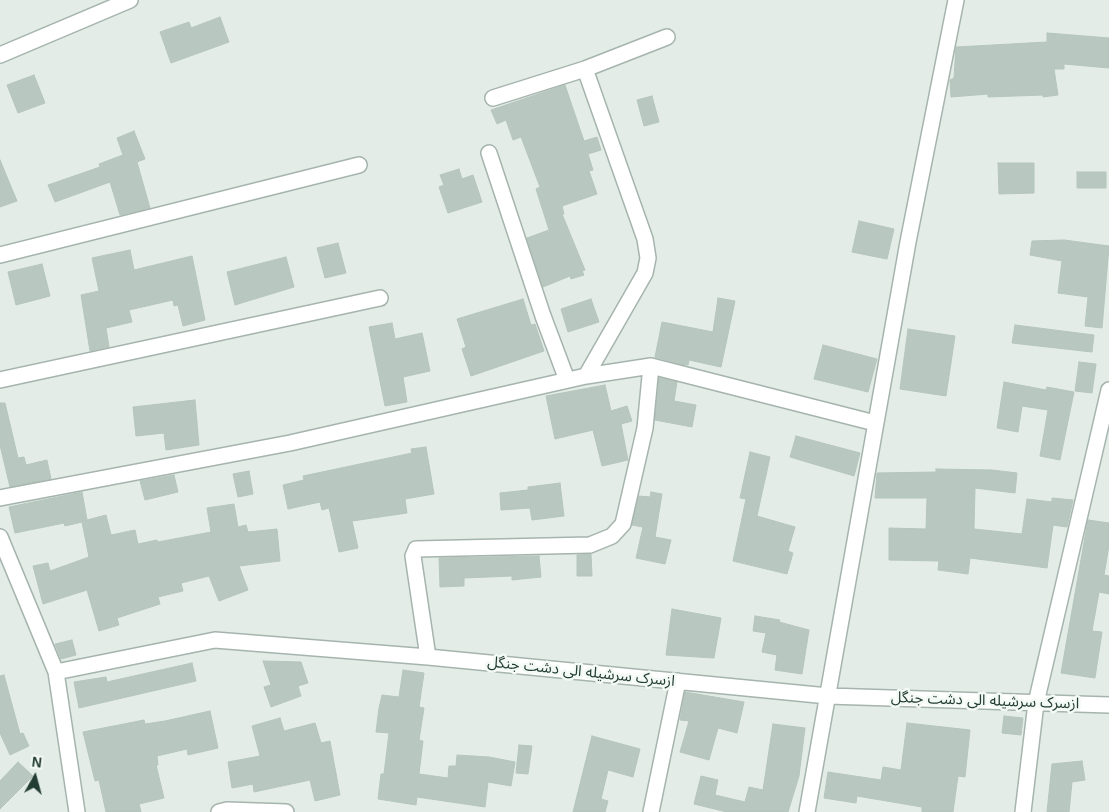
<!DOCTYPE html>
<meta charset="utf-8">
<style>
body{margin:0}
#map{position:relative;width:1109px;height:812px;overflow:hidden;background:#e3ece7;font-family:Arial,sans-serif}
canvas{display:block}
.north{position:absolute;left:10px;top:752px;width:50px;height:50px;-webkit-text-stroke:4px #f3f9f5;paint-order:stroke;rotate:7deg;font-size:14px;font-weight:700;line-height:20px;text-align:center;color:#233c34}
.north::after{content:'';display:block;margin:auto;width:18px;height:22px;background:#233c34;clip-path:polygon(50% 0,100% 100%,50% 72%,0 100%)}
</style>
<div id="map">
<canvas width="1109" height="812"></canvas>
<div class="north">N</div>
</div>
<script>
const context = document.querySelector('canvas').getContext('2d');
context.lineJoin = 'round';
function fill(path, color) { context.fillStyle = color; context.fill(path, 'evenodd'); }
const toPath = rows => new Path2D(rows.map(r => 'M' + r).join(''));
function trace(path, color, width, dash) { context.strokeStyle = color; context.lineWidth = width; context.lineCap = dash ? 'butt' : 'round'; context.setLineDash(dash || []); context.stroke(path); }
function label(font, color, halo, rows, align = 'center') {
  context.font = font + ' Arial,"Noto Sans Arabic",sans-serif'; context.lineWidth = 5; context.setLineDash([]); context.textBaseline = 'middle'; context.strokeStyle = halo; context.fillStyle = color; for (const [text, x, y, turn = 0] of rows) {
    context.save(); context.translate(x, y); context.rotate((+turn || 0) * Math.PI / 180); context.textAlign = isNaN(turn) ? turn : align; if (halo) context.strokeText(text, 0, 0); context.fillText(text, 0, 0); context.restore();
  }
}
const building = toPath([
 [220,17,229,42,171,63,160,32,189,22,191,28,220,17],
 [1047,33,1109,38,1109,68,1064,64,1064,69,1054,69,1058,95,1043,97,1043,95,988,97,988,94,951,97,950,80,954,78,956,47,1047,42,1047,33],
 [34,75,45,103,18,113,7,85,34,75],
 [565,85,584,141,597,137,601,150,588,154,593,170,589,171,597,194,562,206,564,214,562,214,585,270,582,271,584,275,571,279,570,276,543,287,527,238,549,230,536,189,540,187,521,137,513,140,506,120,497,124,491,110,565,85],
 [652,96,659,122,644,126,637,100,652,96],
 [134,131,145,159,137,162,150,208,120,215,110,182,55,202,48,185,100,167,99,164,123,155,117,138,134,131],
 [0,160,17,201,0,207,0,160],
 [998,163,1034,163,1034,193,999,194,998,163],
 [459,169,462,179,473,175,482,202,448,213,439,187,444,185,440,175,459,169],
 [1077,172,1106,172,1106,188,1077,188,1077,172],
 [859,221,894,229,887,259,852,252,859,221],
 [1064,240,1109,246,1102,328,1085,326,1088,297,1058,293,1062,261,1030,255,1032,241,1064,240],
 [338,243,346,273,325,278,317,248,338,243],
 [130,250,134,270,192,256,205,320,183,326,178,305,174,306,173,300,129,310,132,322,106,328,109,347,90,351,81,295,99,291,92,258,130,250],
 [286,257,294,287,235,305,227,272,286,257],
 [42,264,50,296,16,305,8,272,42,264],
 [718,298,735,301,721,367,689,360,688,365,681,364,655,357,662,322,713,332,718,298],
 [523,299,531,325,535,324,544,351,471,376,462,349,466,347,457,319,523,299],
 [591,299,599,322,568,332,561,309,591,299],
 [392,323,395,339,422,333,430,371,403,377,407,402,385,406,369,327,392,323],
 [1015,325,1094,335,1092,352,1012,343,1015,325],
 [908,329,955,336,946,396,900,389,908,329],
 [823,345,877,359,868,392,814,379,823,345],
 [1079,362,1096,364,1092,393,1075,391,1079,362],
 [659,378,677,382,674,401,696,405,692,427,655,420,659,378],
 [1004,382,1046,390,1047,387,1074,392,1060,460,1040,456,1048,410,1022,406,1018,432,997,428,1004,382],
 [605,385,611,411,627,406,632,421,621,424,628,460,602,466,593,430,555,439,546,396,605,385],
 [195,400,199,445,166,450,164,433,136,436,133,407,195,400],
 [0,403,5,403,18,458,24,457,26,465,47,460,51,479,10,487,0,445,0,403],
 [796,436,860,453,854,476,790,457,796,436],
 [426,447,434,494,405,499,407,513,352,521,358,548,339,552,329,508,322,510,320,502,288,509,283,485,304,480,303,476,412,453,411,449,426,447],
 [750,452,770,457,757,516,795,527,788,551,793,553,787,574,733,561,746,499,740,498,750,452],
 [936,469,992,470,1017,473,1015,493,975,488,974,529,1022,534,1027,499,1052,502,1052,498,1073,500,1067,527,1053,525,1047,568,970,558,968,574,938,570,939,561,889,560,889,528,926,529,927,498,875,498,877,473,936,472,936,469],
 [249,471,253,494,238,497,233,474,249,471],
 [174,475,178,492,145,500,140,481,174,475],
 [560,483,564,516,532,520,530,508,501,510,500,493,528,490,528,487,560,483],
 [82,492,87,520,106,515,111,535,135,530,138,544,157,540,158,542,211,532,207,508,234,504,238,527,246,525,248,532,277,529,280,561,239,566,248,590,219,601,209,576,181,583,183,591,158,597,160,604,117,618,119,625,99,631,87,590,43,604,33,566,48,563,50,571,89,557,82,522,65,526,64,523,15,533,9,507,82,492],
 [651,492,662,494,655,537,671,540,665,564,636,558,643,527,632,525,639,496,650,497,651,492],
 [1088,520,1109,523,1109,545,1104,575,1109,576,1109,594,1099,592,1092,631,1102,632,1095,678,1061,673,1088,520],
 [591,554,592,576,577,576,577,555,591,554],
 [539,556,541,577,512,580,512,576,464,578,464,586,440,587,439,558,539,556],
 [672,609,721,618,714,658,666,655,672,609],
 [755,616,780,620,779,622,809,630,802,674,775,670,777,655,762,652,766,633,753,631,755,616],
 [72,640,76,655,61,659,55,644,72,640],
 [263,661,301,662,308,683,298,686,301,696,271,707,264,687,271,685,263,661],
 [192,663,196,681,79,708,74,682,106,677,107,682,192,663],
 [403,670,424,673,419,707,424,708,419,740,423,741,419,774,448,778,449,766,456,766,457,755,489,757,515,762,511,786,488,782,485,807,417,797,416,805,378,799,381,774,384,774,389,733,376,732,379,708,382,695,399,697,403,670],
 [4,675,20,734,23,733,29,746,10,755,0,733,0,676,4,675],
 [685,692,744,702,737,733,718,728,709,760,680,752,689,721,680,720,685,692],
 [210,711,218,748,188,755,187,749,157,756,158,765,156,765,164,798,139,804,141,812,106,812,99,780,95,781,83,732,144,720,145,724,165,721,210,711],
 [1004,716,1023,718,1021,735,1002,733,1004,716],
 [280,718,284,731,315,723,321,743,330,741,340,795,315,801,310,780,254,792,253,784,232,788,228,762,260,756,252,726,280,718],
 [907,723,970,730,965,777,958,776,953,812,922,812,922,807,857,796,856,803,824,798,828,772,881,780,883,767,901,770,907,723],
 [773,724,805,728,799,776,788,812,727,812,694,804,701,776,718,780,715,795,745,802,749,787,763,790,773,724],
 [592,736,640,749,633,777,608,770,601,799,608,801,605,812,573,812,592,736],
 [519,745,532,746,528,774,516,773,519,745],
 [1082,761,1085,780,1072,782,1069,812,1047,812,1052,764,1082,761],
 [18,762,33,776,0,809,0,781,18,762]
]);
fill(building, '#b8c7c0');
trace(building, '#b5c5be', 1);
const minor = toPath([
 [0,55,130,0],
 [585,69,645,239,648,258,645,273,586,376],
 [493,98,585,69,667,37],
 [489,153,543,316,567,380],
 [0,255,359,165],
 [0,380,380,298],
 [0,498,290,443,586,376,651,366,875,423],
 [0,537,56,672,77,812],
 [428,657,413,556,416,549,590,545,612,536,623,524,645,428,651,366],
 [56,672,215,640,428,657,828,696,1109,705],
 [219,812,227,810,286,812],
 [651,812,678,681],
 [807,812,908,242,956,0],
 [1023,812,1036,703,1109,390]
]);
trace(minor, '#a6b4ae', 18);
trace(minor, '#fff', 15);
label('15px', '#233c34', '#f3f9f5', [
 ["ازسرک سرشیله الی دشت جنگل",581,672,6],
 ["ازسرک سرشیله الی دشت جنگل",985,701,2]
]);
</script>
